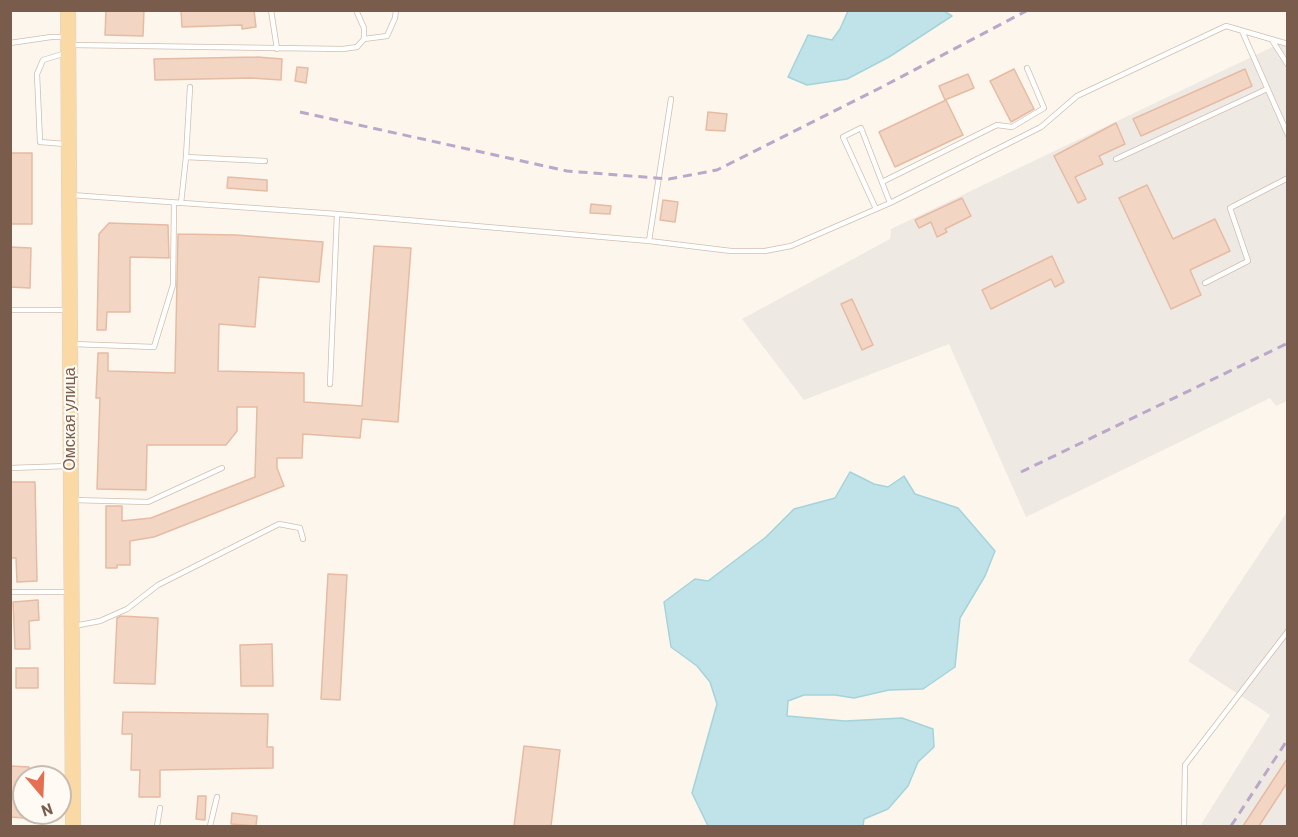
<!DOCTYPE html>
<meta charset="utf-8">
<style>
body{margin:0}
#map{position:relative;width:1298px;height:837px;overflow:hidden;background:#fdf6ec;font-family:Barlow,sans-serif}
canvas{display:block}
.frame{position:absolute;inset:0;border:12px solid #7a5c4d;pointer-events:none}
.north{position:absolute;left:12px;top:765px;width:60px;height:60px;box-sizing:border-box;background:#fffaf3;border:2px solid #cabbb1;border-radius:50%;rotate:161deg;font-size:16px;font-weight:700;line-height:24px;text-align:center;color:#7a5c4d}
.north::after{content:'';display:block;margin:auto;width:21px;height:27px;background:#e76f51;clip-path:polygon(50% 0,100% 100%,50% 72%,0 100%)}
</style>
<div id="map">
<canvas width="1298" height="837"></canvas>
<div class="frame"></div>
<div class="north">N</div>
</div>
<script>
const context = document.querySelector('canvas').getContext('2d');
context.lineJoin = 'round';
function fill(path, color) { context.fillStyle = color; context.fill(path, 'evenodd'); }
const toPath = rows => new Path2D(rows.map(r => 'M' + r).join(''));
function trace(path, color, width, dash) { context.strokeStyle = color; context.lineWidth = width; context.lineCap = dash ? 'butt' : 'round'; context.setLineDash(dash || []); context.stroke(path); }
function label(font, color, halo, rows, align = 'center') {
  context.font = font + ' Barlow,sans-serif'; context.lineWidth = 4.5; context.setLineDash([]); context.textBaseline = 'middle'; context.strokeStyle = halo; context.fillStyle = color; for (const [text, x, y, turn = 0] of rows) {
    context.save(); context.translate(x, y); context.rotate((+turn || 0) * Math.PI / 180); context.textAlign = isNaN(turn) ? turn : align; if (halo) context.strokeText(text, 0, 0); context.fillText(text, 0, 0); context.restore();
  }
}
fill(toPath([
 [1287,40,1287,401,1276,406,1270,398,1026,517,949,344,804,400,742,319,890,239,891,229],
 [1287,512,1287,826,1200,826,1270,715,1188,661]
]), '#efe9e4');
const water = toPath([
 [848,11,944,11,952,16,889,57,847,79,807,85,788,77,808,35,832,40,840,29,848,11],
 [850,472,874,484,888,487,904,476,915,494,958,508,995,551,985,576,960,618,955,667,923,689,889,690,854,698,835,695,804,695,788,701,787,716,845,721,902,718,933,729,934,747,918,762,908,786,888,809,864,819,863,826,708,826,692,793,717,704,710,682,697,666,671,647,664,602,695,579,708,581,766,537,794,509,835,498,850,472]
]);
fill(water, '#bfe3e8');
trace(water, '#a5d3da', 1.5);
const building = toPath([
 [106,10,144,10,143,36,105,35,106,10],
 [181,10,254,10,256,27,242,29,242,25,182,27,181,10],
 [257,57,282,59,281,80,251,78,155,80,154,59,257,57],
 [297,67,308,68,306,83,295,81,297,67],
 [1014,69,1034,109,1011,122,990,81,1014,69],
 [1245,69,1252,86,1141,136,1133,119,1245,69],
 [968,74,974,88,945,100,939,86,968,74],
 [946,100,963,135,895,167,879,132,946,100],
 [708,112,727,114,725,131,706,130,708,112],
 [1116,123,1125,144,1099,156,1103,164,1075,177,1086,199,1078,203,1054,156,1116,123],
 [11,153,32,153,32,224,11,224,11,153],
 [228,177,267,180,267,191,227,188,228,177],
 [1147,185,1173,239,1215,219,1230,251,1190,270,1201,295,1171,309,1119,198,1147,185],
 [962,198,971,216,945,229,947,232,937,237,931,222,919,228,915,220,962,198],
 [663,200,678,202,675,222,660,220,663,200],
 [591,204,611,206,610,214,590,213,591,204],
 [109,223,168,225,169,258,130,257,130,312,107,312,106,330,97,330,99,234,109,223],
 [178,234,236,235,323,242,319,282,259,277,255,327,219,324,218,371,304,373,304,402,362,406,374,246,411,248,398,422,362,419,360,438,303,434,302,458,277,458,277,468,284,486,154,537,130,541,130,565,117,565,117,568,106,568,106,506,122,506,122,521,151,518,255,477,257,407,237,407,237,431,226,445,147,445,146,490,97,489,100,398,96,398,98,353,108,353,108,371,175,373,178,234],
 [10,247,31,248,30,288,10,287,10,247],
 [1052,256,1064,282,1055,287,1051,279,991,309,982,290,1052,256],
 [852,299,873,345,862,350,841,304,852,299],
 [10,482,35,482,37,581,17,582,16,558,10,558,10,482],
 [328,574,347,575,340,700,321,699,328,574],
 [38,600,39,620,29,621,30,649,15,649,13,602,38,600],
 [121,616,158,618,155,684,114,683,117,618,121,616],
 [272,644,273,686,241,686,240,645,272,644],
 [16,668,38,668,38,688,16,688,16,668],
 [123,712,268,714,267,747,273,747,273,768,160,770,160,797,139,797,140,770,131,770,132,734,122,734,123,712],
 [524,746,560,750,551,826,514,826,524,746],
 [1287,759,1287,783,1259,826,1243,826,1287,759],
 [11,766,29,767,29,777,24,777,24,818,10,817,11,766],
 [198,796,206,796,205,820,196,819,198,796],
 [232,813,257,816,256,826,231,824,232,813]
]);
fill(building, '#f3d5c3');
trace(building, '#e6bba3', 1.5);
const service = toPath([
 [271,10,277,49],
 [1242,31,1288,135],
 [364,39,387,36,395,18,396,10],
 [1272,40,1288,65],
 [10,43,51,37,64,37],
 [72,45,343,49,357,47,364,39,364,28,356,10],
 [65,144,40,142,37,74,43,60,66,53],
 [186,157,190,87],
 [1116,159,1267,89],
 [882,182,997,125,1012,127,1044,108,1027,68],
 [71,195,337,214,649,241,731,251,765,251,791,246,890,203,1041,127,1077,96,1226,26,1288,44],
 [181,203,186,157,265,161],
 [876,209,843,137,861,128,890,203],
 [649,241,671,99],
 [1205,283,1248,261,1230,208,1288,178],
 [10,310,68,310],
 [73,344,154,347,173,285,174,203],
 [330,384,337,214],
 [10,468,68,466],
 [73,500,148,502,222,468],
 [10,592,68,592],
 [74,626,100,621,127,609,158,585,279,524,300,528,303,539],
 [157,826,160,808],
 [210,826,217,797],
 [1184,826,1185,765,1288,631]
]);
const primary = toPath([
 [68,10,73,826]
]);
trace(service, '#d1beb0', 6);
trace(primary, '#dad1cd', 16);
trace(service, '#fff', 4.5);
trace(primary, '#fbd9a5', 15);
trace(toPath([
 [300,112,567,171,669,179,717,170,880,88,1028,10],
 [1021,472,1288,343],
 [1231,826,1288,739]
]), '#b9a8c9', 3, [9, 6]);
label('16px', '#7a5c4d', '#fffaf3', [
 ["Омская улица",70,419,-90]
]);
</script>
